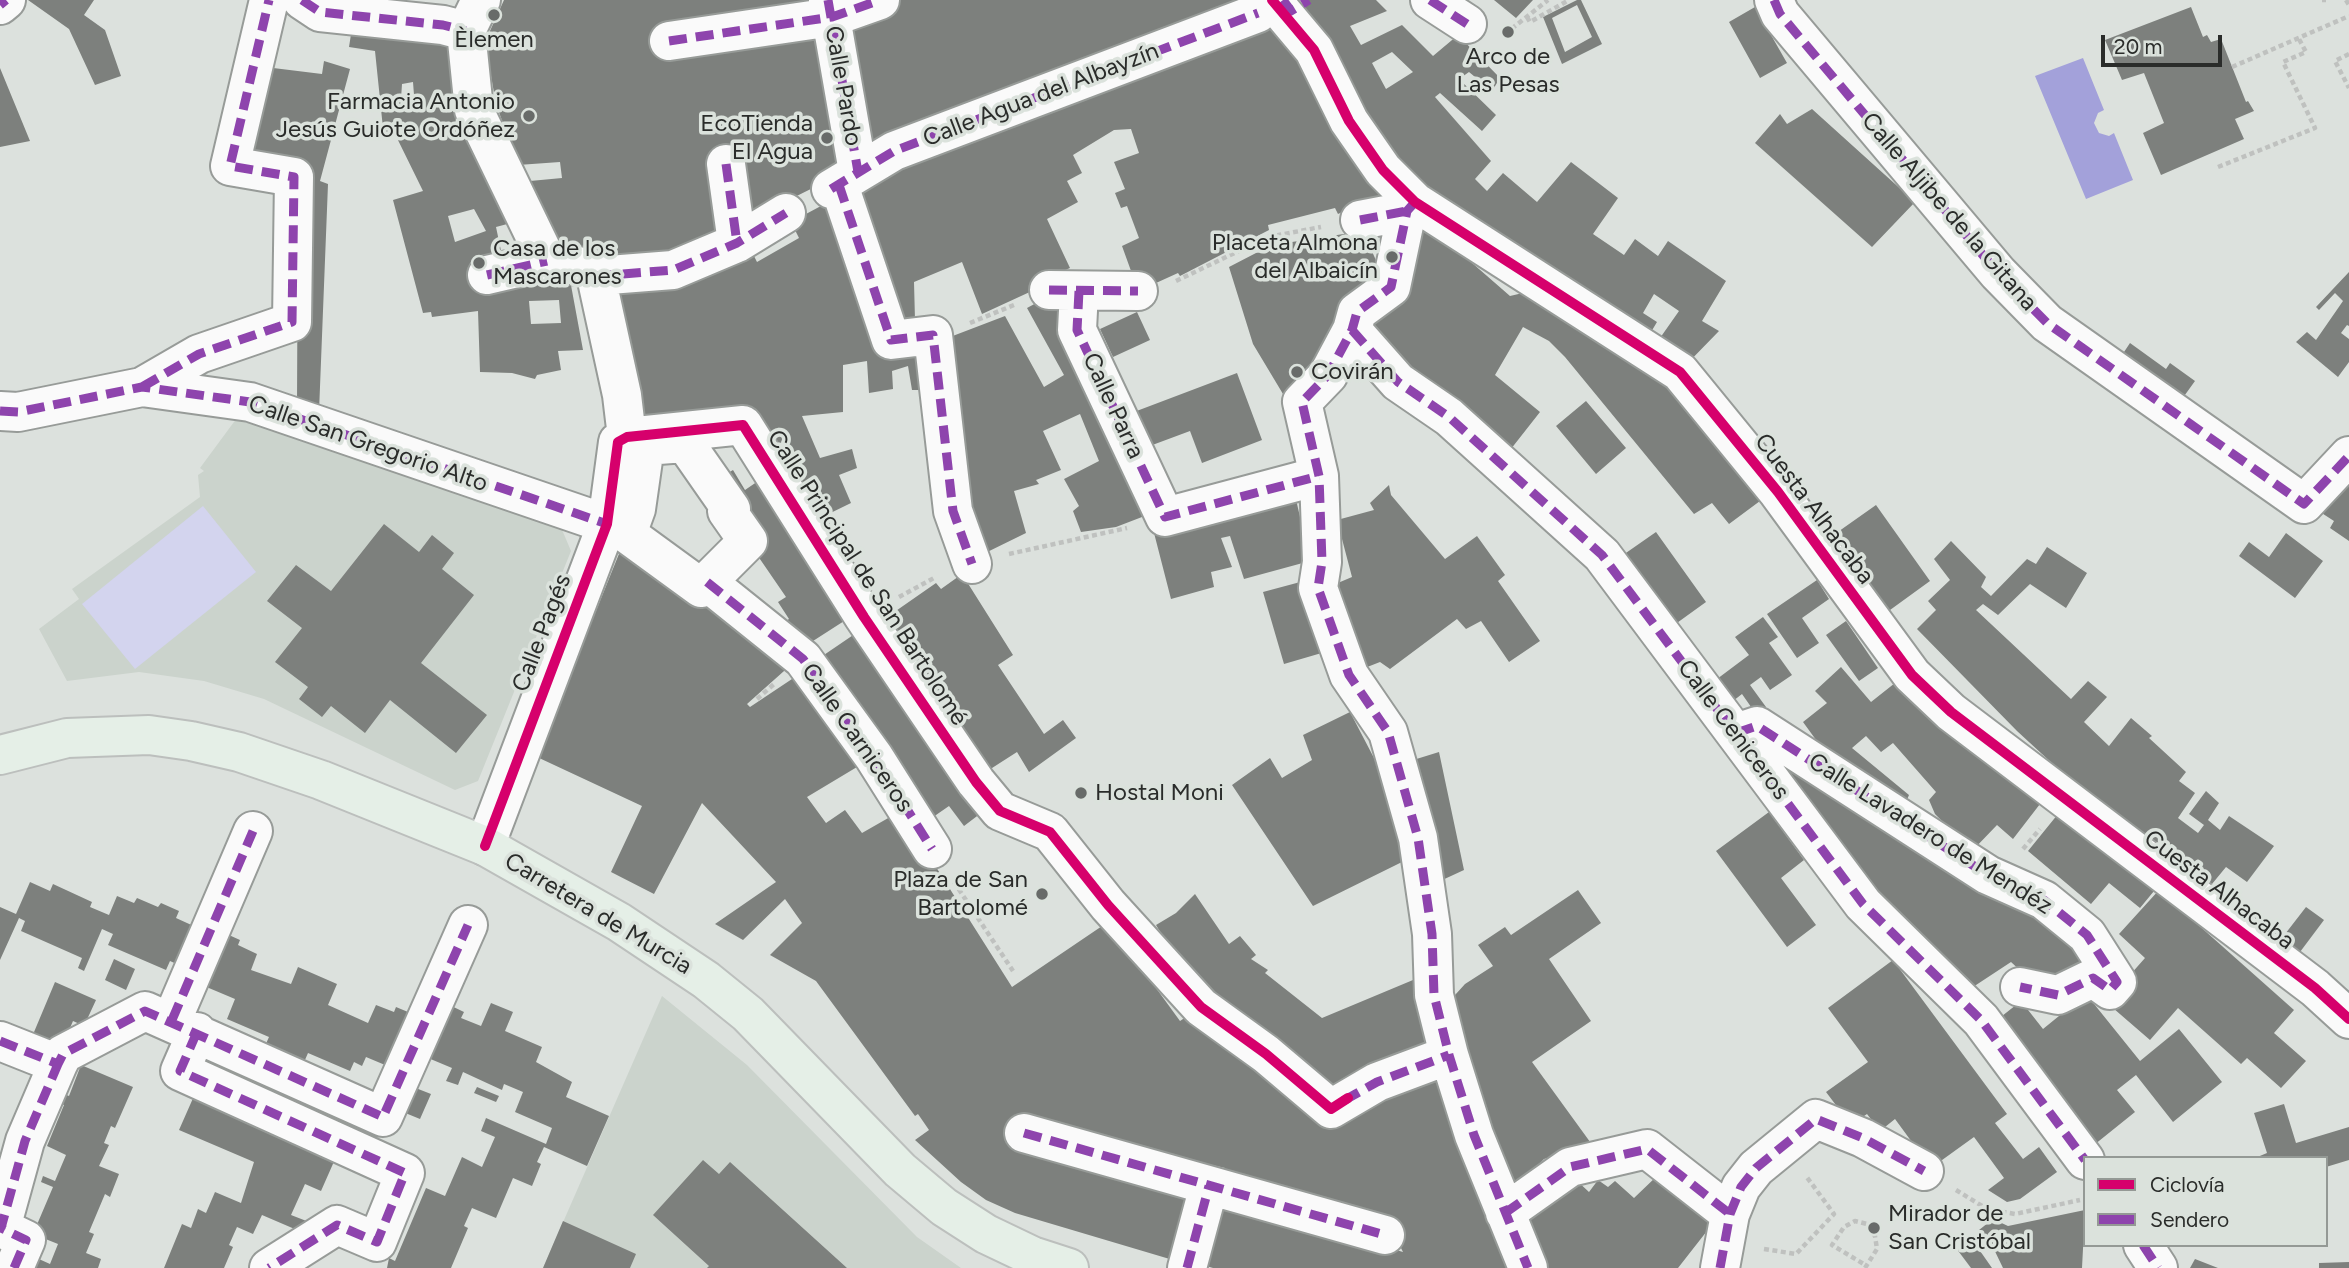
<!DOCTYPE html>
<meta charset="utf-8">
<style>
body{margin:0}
#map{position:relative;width:2349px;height:1268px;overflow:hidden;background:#dce1dd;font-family:Figtree,sans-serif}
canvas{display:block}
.legend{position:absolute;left:2083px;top:1156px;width:245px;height:91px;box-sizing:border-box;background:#dbe2dc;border:2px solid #949995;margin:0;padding:9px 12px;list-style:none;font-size:21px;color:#2a2c2a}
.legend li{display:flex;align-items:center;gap:14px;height:35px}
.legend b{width:35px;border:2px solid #949995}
.scale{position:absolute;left:2101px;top:35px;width:121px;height:32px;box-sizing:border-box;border:4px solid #2a2c2a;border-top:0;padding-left:9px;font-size:21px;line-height:24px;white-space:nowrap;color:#2a2c2a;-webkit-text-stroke:5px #dbe2dc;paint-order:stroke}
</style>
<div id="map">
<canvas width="2349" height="1268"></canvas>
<ul class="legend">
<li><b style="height:9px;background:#d6006c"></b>Ciclovía</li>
<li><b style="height:9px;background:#8e44ad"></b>Sendero</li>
</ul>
<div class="scale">20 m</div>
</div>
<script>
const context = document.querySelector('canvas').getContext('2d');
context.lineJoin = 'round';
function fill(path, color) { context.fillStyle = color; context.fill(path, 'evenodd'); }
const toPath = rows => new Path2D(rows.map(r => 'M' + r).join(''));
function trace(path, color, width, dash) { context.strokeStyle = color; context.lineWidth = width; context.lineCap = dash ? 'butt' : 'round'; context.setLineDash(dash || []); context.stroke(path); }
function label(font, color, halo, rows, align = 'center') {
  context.font = font + ' Figtree,sans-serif'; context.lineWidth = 7; context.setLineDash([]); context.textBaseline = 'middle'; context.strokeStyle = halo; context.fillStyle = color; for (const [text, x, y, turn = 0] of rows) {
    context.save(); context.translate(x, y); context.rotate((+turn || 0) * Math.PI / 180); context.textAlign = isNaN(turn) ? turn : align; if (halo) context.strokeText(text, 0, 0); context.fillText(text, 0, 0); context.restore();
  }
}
fill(toPath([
 [245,407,560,525,571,551,478,781,455,790,264,699,204,681,139,672,67,681,39,629,79,599,72,589,200,497,198,475,204,471,200,468],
 [662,996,747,1065,917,1237,961,1268,543,1268]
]), '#cbd3cc');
fill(toPath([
 [203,506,256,572,135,669,82,604]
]), '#d3d4ee');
fill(toPath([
 [2083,58,2104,110,2098,113,2094,123,2099,133,2109,136,2114,133,2133,180,2086,199,2035,76]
]), '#a3a1da');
fill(toPath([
 [28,0,94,0,84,15,105,30,121,76,95,85,69,29],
 [504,0,819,0,827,24,853,168,668,260,565,254,530,181,562,178,560,162,518,165,496,104,485,42],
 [895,0,1250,0,861,153,837,24],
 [1309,0,1376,0,1387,11,1350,26,1361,45,1402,25,1433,56,1458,35,1500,78,1492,91,1469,72,1459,79,1496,115,1482,131,1440,93,1435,97,1491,161,1475,179,1487,191,1503,173,1537,202,1571,162,1618,198,1593,234,1624,255,1635,239,1658,256,1668,241,1726,281,1702,321,1719,331,1683,368,1653,348,1679,311,1654,294,1643,313,1657,322,1645,342,1390,169,1291,11],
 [1392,52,1413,72,1386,89,1372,63],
 [1494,0,1533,0,1516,18],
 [1577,0,1581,0,1602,44,1562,64,1543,17],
 [1577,5,1592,37,1565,52,1552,18],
 [1755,7,1787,63,1760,78,1729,22],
 [2191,7,2203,37,2207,35,2211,42,2221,39,2246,102,2248,101,2254,111,2235,119,2244,139,2161,175,2143,133,2164,123,2144,73,2122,80,2105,40],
 [1271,13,1387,192,1338,214,1335,208,1268,225,1269,230,1180,276,1178,273,1156,283,1135,282,1122,246,1139,238,1127,206,1121,208,1115,193,1125,189,1114,162,1139,153,1131,129,1114,130,1073,155,1082,173,1067,181,1078,202,1047,219,1070,268,1056,274,1058,279,982,314,962,262,914,282,915,320,888,322,859,185],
 [352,28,446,33,457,110,511,223,496,227,504,265,568,269,583,350,558,351,561,370,537,375,535,379,512,373,480,372,478,311,432,317,431,312,423,313,393,200,423,191,395,134,384,138,375,51,349,47],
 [413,82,414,95,401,99,402,84],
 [474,209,486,231,455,242,448,216],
 [559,300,561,323,531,324,529,301],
 [324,61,350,69,320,181,328,184,319,412,297,405,298,173,236,160,257,66,322,74],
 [0,68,30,141,0,147],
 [1812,109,1915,202,1872,247,1755,143,1780,114,1787,124],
 [834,199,891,358,928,345,934,390,912,390,908,366,892,371,893,389,869,393,867,361,843,365,843,412,802,416,820,458,852,449,857,468,839,475,851,503,810,523,763,434,758,412,648,427,617,289,751,250,757,262,799,238,791,222],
 [1423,226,1448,242,1510,296,1527,292,1669,389,1760,501,1729,524,1712,503,1694,514,1565,357,1549,341,1523,327,1495,375,1540,412,1507,454,1389,363,1362,320],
 [1363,231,1386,283,1289,404,1253,344,1229,267,1256,253,1281,249,1279,244],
 [2349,272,2349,326,2347,325,2341,333,2349,339,2349,362,2338,377,2296,342,2307,332,2316,340,2343,301,2335,293,2319,310,2316,307],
 [1051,295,1155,512,1116,527,1081,532,1073,511,1079,506,1064,479,1099,461,1080,414,1043,431,1061,470,1036,480,1039,484,1014,491,1026,533,975,558,937,342,1005,316,1044,387,1064,375,1027,308],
 [1137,312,1150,340,1113,357,1100,329],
 [2130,343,2166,369,2170,363,2195,381,2182,399,2122,355],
 [1237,373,1262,440,1202,463,1190,431,1147,447,1134,412],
 [1586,401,1626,448,1596,474,1556,426],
 [2349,469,2349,541,2330,528,2334,521,2317,510],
 [733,470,745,490,764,477,855,614,799,650,775,628,789,619,778,602,786,597,727,511,713,482],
 [1389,485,1391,495,1445,559,1477,536,1505,575,1498,581,1540,641,1509,662,1481,621,1466,629,1457,619,1390,669,1380,662,1357,671,1326,588,1352,577,1337,520,1374,510,1370,503],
 [1295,495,1310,561,1244,579,1230,536,1221,538,1232,567,1211,572,1214,587,1171,599,1153,529],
 [1876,505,1930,581,1879,618,1825,541],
 [384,524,419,552,432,535,454,553,442,569,474,595,421,663,487,715,456,753,390,700,365,733,331,706,322,717,299,699,308,687,275,662,302,628,267,601,296,565,331,591],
 [1656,532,1706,602,1663,633,1596,543,1609,534,1623,555],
 [2286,533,2323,561,2295,598,2239,556,2249,542,2269,557],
 [627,534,793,663,747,704,750,707,804,671,867,761,807,797,826,823,845,810,862,833,890,817,932,870,936,867,1012,987,1108,922,1180,1021,1198,1009,1333,1128,1380,1086,1436,1062,1520,1268,1213,1268,1203,1265,1220,1199,1403,1252,1389,1224,1223,1177,1225,1168,1203,1163,1173,1260,1015,1213,986,1200,961,1182,915,1140,929,1130,918,1114,915,1116,816,981,770,955,802,923,785,899,743,940,715,924,776,882,702,803,654,894,611,872,642,806,537,757],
 [1951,541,1986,577,1981,587,1991,596,2027,559,2036,564,2047,547,2087,573,2066,608,2030,584,1998,615,1983,604,1976,610,2071,699,2088,681,2107,697,2084,722,2109,746,2131,718,2152,736,2149,738,2186,772,2179,781,2195,793,2178,818,2198,833,2204,825,2189,814,2206,791,2219,803,2208,820,2220,830,2229,816,2274,846,2247,882,2226,867,2212,884,2140,830,2092,800,2017,731,1917,629,1936,610,1928,601,1950,580,1934,559],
 [962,574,1013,655,998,665,1044,734,1063,720,1076,738,1029,772,1017,752,978,777,880,622,936,583,941,589],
 [1817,580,1829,599,1802,618,1819,643,1797,658,1767,614],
 [1304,581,1325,652,1284,664,1263,592],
 [1763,617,1778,637,1769,643,1792,675,1770,690,1761,677,1750,685,1766,707,1756,714,1742,694,1733,701,1717,679,1749,655,1735,637],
 [1846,621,1878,668,1859,681,1826,635],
 [865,627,989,807,964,826,949,806,923,824,818,659],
 [1841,667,1871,702,1895,683,1942,719,1976,756,1979,752,2040,804,2013,839,1997,825,1972,851,1935,814,1929,800,1936,792,1893,743,1881,752,1866,736,1852,748,1909,795,1906,802,1819,744,1803,722,1827,703,1815,691],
 [1350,712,1374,758,1389,800,1402,862,1313,906,1232,785,1270,758,1282,778,1312,760,1303,735],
 [1439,752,1464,870,1438,882,1410,761],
 [1754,753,1861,800,2004,904,2045,911,2088,963,2054,989,2024,974,2011,962,1973,987,1875,891],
 [1769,812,1804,860,1781,878,1816,925,1787,947,1716,851],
 [2058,814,2154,891,2140,908,2109,883,2091,904,2028,851],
 [30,882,50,891,53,884,92,902,90,907,109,915,117,896,134,903,137,898,158,907,161,903,179,911,176,918,198,928,181,966,170,961,166,970,108,945,113,934,102,929,84,971,78,968,82,958,21,931,25,921,19,918,0,960,0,907,16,914],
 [1578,890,1601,923,1549,959,1591,1021,1532,1062,1593,1146,1544,1159,1508,1197,1446,1005,1465,984,1493,966,1478,945,1505,927,1511,935],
 [2159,890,2294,1010,2274,1033,2306,1061,2281,1088,2247,1058,2241,1064,2178,1008,2150,1040,2106,1002,2145,958,2119,934],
 [1195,894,1229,944,1240,936,1256,955,1251,959,1268,970,1265,973,1322,1018,1413,980,1440,1054,1328,1096,1204,1004,1156,925,1176,913],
 [2306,907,2324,920,2300,952,2282,938],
 [220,931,240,940,238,945,257,954,251,970,291,984,298,967,337,984,328,1005,368,1023,376,1005,394,1012,396,1007,420,1017,397,1070,366,1057,362,1066,354,1062,350,1071,308,1053,298,1076,259,1059,269,1037,227,1019,235,999,197,983],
 [114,959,135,969,126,990,105,980],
 [1893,960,2007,1114,1995,1123,2023,1159,2039,1147,2057,1172,2020,1199,2007,1202,1988,1190,2004,1178,1974,1137,1931,1168,1895,1119,1880,1131,1867,1114,1851,1125,1826,1092,1868,1062,1828,1008],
 [55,982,96,1000,84,1026,73,1021,58,1056,29,1044],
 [2086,994,2140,1061,2179,1029,2222,1082,2173,1122,2136,1075,2117,1090,2135,1112,2089,1149,1997,1020,2021,1001,2043,1029],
 [443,1002,464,1012,461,1018,481,1026,491,1003,513,1012,505,1031,542,1047,536,1062,572,1082,566,1097,609,1116,587,1166,544,1147,537,1162,541,1164,532,1186,513,1178,496,1218,472,1208,464,1226,468,1228,451,1268,387,1268,389,1258,395,1261,426,1188,445,1196,462,1157,482,1167,495,1137,481,1131,486,1118,546,1144,552,1128,515,1112,523,1092,504,1084,502,1090,463,1072,458,1085,446,1081,452,1068,421,1055],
 [81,1065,133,1087,115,1128,111,1126,104,1143,109,1145,99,1166,119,1174,110,1197,105,1194,89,1232,94,1234,86,1253,101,1259,98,1268,25,1268,30,1255,50,1264,58,1244,33,1234,53,1187,41,1182,43,1176,55,1181,66,1155,47,1146,64,1105,53,1101,57,1091,69,1096],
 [408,1085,431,1094,420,1119,398,1110],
 [477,1087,499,1096,496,1102,474,1093],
 [194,1096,336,1157,321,1191,305,1184,291,1215,309,1222,304,1233,262,1215,253,1234,237,1227,229,1245,233,1247,224,1268,164,1268,182,1224,191,1228,198,1209,206,1213,215,1192,241,1203,254,1162,179,1130],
 [2284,1104,2296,1143,2349,1127,2349,1160,2326,1167,2326,1158,2255,1158,2267,1153,2254,1113],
 [703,1160,719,1174,730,1162,847,1268,707,1268,709,1266,653,1215],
 [1658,1175,1714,1222,1678,1268,1540,1268,1515,1217,1575,1179,1589,1192,1598,1180,1608,1187,1615,1181,1634,1198],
 [2085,1210,2082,1268,2003,1268,1990,1241,1979,1230,1993,1219,2008,1226],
 [563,1221,636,1254,630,1268,543,1268],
 [1971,1238,1992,1268,1971,1268,1956,1248],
 [2195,1259,2218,1268,2190,1268],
 [2349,1262,2349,1268,2319,1268,2319,1263]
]), '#7d807d');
const minor = toPath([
 [302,0,320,12,443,25,466,31],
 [481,0,466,31,474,110,547,261,590,268,596,276,622,395,627,437,637,447,636,457],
 [828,0,858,172],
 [1272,0,1314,50,1349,121,1383,170,1415,202,1680,372,1778,492,1912,675,1951,712,2315,988,2349,1019],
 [1430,0,1467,24],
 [1774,0,1780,14,1998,273,2047,323,2304,504,2349,456],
 [0,5,6,0],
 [669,41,832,17,880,0],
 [726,164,737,243],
 [839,185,891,340,933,335,953,511,972,564],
 [831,189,894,151,1258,13],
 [1415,202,1407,211,1391,287,1357,312,1352,330,1328,375,1302,402,1319,476,1322,562,1318,588,1349,675,1388,732,1418,838,1432,934,1434,995,1449,1055,1474,1135,1528,1268],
 [1360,220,1407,211],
 [487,275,547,261],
 [596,276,673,270,737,243,786,213],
 [1049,290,1138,291],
 [1079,291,1077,330,1165,517,1319,476],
 [1352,330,1398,382,1449,417,1602,555,1863,904,1981,1020,2085,1160],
 [142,387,199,354,292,322,294,177,230,166,269,0],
 [0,411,18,412,142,387,250,402,607,524],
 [685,443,731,509,727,511,748,541,701,588,627,534,636,509,645,446,685,443],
 [707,582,803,659,874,757,932,849],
 [1736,733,1757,726,1988,875,2044,900,2087,935,2117,982,2110,990,2093,978,2058,995,2020,987],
 [485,846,607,524,618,442,627,437,743,425,864,617,976,782,1000,811,1050,832,1108,905,1201,1007,1266,1054,1331,1109,1377,1082,1449,1055],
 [172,1020,253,831],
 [197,1032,180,1071,405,1173,377,1242,337,1225,269,1268],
 [0,1041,58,1064,63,1054,145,1011,383,1117,468,925],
 [1024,1133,1385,1235],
 [1505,1213,1570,1167,1647,1149,1730,1214],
 [2143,1245,2158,1268],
 [14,1268,26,1240,1,1228,25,1141,58,1064],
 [1187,1268,1209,1186],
 [1720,1268,1730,1214,1741,1187,1756,1168,1816,1119,1863,1138,1924,1171]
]);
const major = toPath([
 [0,755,67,738,149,735,191,741,239,752,321,780,485,846,619,922,706,980,748,1014,900,1170,944,1207,986,1234,1032,1256,1069,1268]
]);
trace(minor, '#979b98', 42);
trace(major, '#bcbfbd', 42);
trace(toPath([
 [2322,0,2326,0],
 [2346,0,2349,5],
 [1527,17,1530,22,1569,0],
 [1505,34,1548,0],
 [2349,54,2335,61,2349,88],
 [2232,67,2349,16],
 [2218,167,2315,128,2283,62,2306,52,2299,39],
 [1176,281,1268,237,1321,227],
 [970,323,1014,305],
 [1009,554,1127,528],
 [899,597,934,578],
 [757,699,774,684],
 [2023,849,2040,829],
 [954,882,1013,971],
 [1956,1190,1987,1209,2015,1214,2080,1200],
 [1764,1249,1796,1254,1834,1214,1806,1176],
 [1865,1268,1877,1249,1875,1236,1867,1224,1855,1221,1844,1227,1832,1245,1867,1266]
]), '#bfc1bf', 4.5, [5, 3.5]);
trace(minor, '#fafafa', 38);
trace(major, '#e5efe7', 38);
trace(toPath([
 [302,0,320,12,443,25,466,31],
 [828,0,858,172],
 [1283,0,1291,11,1309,0],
 [1430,0,1467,24],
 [1774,0,1780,14,1998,273,2047,323,2304,504,2349,456],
 [0,5,6,0],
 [669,41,832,17,880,0],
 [726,164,737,243],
 [839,185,891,340,933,335,953,511,972,564],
 [831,189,894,151,1258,13],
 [1415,202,1407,211,1391,287,1357,312,1352,330,1328,375,1302,402,1319,476,1322,562,1318,588,1349,675,1388,732,1418,838,1432,934,1434,995,1449,1055,1474,1135,1528,1268],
 [1360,220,1407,211],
 [487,275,547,261],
 [596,276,673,270,737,243,786,213],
 [1049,290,1138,291],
 [1079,291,1077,330,1165,517,1319,476],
 [1352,330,1398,382,1449,417,1602,555,1863,904,1981,1020,2085,1160],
 [142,387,199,354,292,322,294,177,230,166,269,0],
 [0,411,18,412,142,387,250,402,607,524],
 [707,582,803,659,874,757,932,849],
 [1736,733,1757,726,1988,875,2044,900,2087,935,2117,982,2110,990,2093,978,2058,995,2020,987],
 [172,1020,253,831],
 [197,1032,180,1071,405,1173,377,1242,337,1225,269,1268],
 [0,1041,58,1064,63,1054,145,1011,383,1117,468,925],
 [1343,1101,1377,1082,1449,1055],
 [1024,1133,1385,1235],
 [1505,1213,1570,1167,1647,1149,1730,1214],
 [2143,1245,2158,1268],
 [14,1268,26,1240,1,1228,25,1141,58,1064],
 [1187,1268,1209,1186],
 [1720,1268,1730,1214,1741,1187,1756,1168,1816,1119,1863,1138,1924,1171]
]), '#8e44ad', 9, [18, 9]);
trace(toPath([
 [1272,0,1314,50,1349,121,1383,170,1415,202,1680,372,1778,492,1912,675,1951,712,2315,988,2349,1019],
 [485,846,607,524,618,442,627,437,743,425,864,617,976,782,1000,811,1050,832,1108,905,1201,1007,1266,1054,1331,1109,1348,1098]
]), '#d6006c', 10);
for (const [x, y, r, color] of [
 [494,15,7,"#686b69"],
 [1508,32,7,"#686b69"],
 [529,116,7,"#686b69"],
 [827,138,7,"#686b69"],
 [1392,257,7,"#686b69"],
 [479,263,7,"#686b69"],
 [1297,372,7,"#686b69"],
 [1081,793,7,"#686b69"],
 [1042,894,7,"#686b69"],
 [1874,1228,7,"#686b69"]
]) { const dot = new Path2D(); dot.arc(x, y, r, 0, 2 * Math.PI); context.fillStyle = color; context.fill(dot); trace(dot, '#dbe2dc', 2.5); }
label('24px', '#2a2c2a', '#dbe2dc', [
 ["Èlemen",494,40,"center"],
 ["Arco de",1508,57,"center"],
 ["Las Pesas",1508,85,"center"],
 ["Farmacia Antonio",515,102],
 ["Jesús Guiote Ordóñez",515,130],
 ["EcoTienda",813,124],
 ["El Agua",813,152],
 ["Placeta Almona",1378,243],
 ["del Albaicín",1378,271],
 ["Casa de los",493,249,"left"],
 ["Mascarones",493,277,"left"],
 ["Covirán",1311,372,"left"],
 ["Hostal Moni",1095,793,"left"],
 ["Plaza de San",1028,880],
 ["Bartolomé",1028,908],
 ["Mirador de",1888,1214,"left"],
 ["San Cristóbal",1888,1242,"left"]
], 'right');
label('24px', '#2a2c2a', '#dbe2dc', [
 ["Calle Pardo",843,86,80],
 ["Calle Agua del Albayzín",1041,95,-21],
 ["Calle Aljibe de la Gitana",1949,212,49],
 ["Calle Parra",1113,406,65],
 ["Calle San Gregorio Alto",368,444,19],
 ["Cuesta Alhacaba",1814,509,53],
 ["Calle Principal de San Bartolomé",867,578,57],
 ["Calle Pagés",542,633,-69],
 ["Calle Ceniceros",1733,730,53],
 ["Calle Carniceros",857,738,55],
 ["Calle Lavadero de Mendéz",1930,834,32],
 ["Cuesta Alhacaba",2219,890,37],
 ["Carretera de Murcia",598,914,31]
]);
</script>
